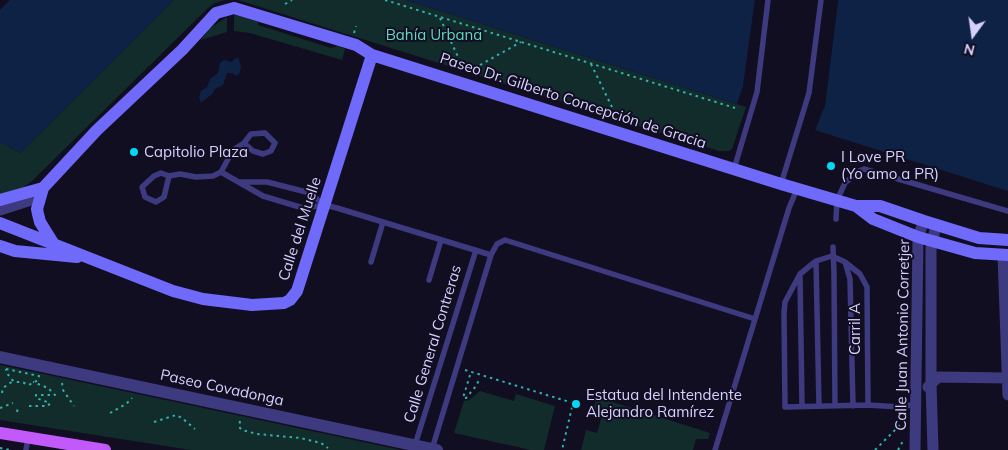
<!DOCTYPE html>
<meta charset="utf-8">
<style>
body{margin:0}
#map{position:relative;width:1008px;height:450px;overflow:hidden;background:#120e22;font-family:Mulish,sans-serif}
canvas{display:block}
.north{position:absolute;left:948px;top:10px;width:50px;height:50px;-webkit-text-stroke:4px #120e22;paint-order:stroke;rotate:194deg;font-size:14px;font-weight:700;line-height:20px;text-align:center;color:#d6d0fe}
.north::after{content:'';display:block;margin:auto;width:18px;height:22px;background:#d6d0fe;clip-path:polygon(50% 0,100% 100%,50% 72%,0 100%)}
</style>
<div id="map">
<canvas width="1008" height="450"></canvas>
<div class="north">N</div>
</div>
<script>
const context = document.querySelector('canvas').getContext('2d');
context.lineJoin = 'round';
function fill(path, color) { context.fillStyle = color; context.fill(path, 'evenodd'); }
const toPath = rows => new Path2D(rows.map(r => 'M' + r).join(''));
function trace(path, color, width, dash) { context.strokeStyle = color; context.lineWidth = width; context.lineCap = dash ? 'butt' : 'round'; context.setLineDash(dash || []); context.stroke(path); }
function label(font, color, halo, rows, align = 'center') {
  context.font = font + ' Mulish,sans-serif'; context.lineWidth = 4; context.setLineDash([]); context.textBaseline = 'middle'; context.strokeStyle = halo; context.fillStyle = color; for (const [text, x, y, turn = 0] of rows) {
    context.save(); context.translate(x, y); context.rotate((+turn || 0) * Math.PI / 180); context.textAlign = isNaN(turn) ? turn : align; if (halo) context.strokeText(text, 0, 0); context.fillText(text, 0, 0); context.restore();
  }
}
fill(toPath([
 [174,0,225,0,215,3,209,7,31,182,20,189,0,194,0,142,20,153],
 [238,0,406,0,746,107,732,149,729,151,719,151],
 [234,15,240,16,258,22,258,25,331,48,338,46,345,49,342,60,250,33,234,31],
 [227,17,227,32,201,40,209,29],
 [0,365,53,376,401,450,191,450,0,420],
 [480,391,514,401,516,394,555,406,544,450,531,450,454,433,464,401,469,400],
 [597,397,710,433,708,439,696,439,693,450,581,450,586,430,597,433,603,413,593,409]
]), '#112c2b');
fill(toPath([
 [10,0,174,0,20,153,0,142,0,10],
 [406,0,755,0,743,87,737,104],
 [838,0,1008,0,1008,191,815,130,825,105],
 [238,57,241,67,239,74,236,76,232,73,227,73,223,85,215,89,212,94,201,103,199,97,201,91,207,87,210,79,218,73,220,63,224,60,231,62]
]), '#0e2246');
fill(toPath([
 [755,0,758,0,746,88,740,105,737,104,743,87],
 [835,0,838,0,825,105,815,130,813,129,822,105]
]), '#120e22');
trace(toPath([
 [385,0,735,108],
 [285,4,292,0],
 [440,18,459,59],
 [354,33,356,26],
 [591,64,612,107],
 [480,65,521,42],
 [425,358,432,360],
 [6,369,39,376,38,380,29,385,22,382,14,382,6,372,6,369],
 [465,370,573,403,562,450],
 [470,375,463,398,466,398,476,386,480,378],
 [62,383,63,390,74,406],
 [2,393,3,388,13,381],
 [29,406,48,406,50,403,36,398,36,395,55,395,48,388,33,382],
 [0,408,13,403],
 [17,412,18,407],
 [110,413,126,404,132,398],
 [240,421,239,427,242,430,257,434,300,438,321,443,328,448],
 [154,422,176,415,182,418,195,429],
 [0,448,11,450],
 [875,450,904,421],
 [898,450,903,441]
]), '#31b0ab', 2, [2.5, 4]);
trace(toPath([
 [734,169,757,92,768,0],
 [221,172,263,196,303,208,325,205,337,208,491,255],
 [169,176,164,197,156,202,145,197,142,187,154,176,161,173,169,176,180,174,196,177,213,176,221,172,233,150,244,143,251,134,265,133,275,143,271,151,263,154,253,151,244,143],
 [239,182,267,182,279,185,310,193,324,205],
 [781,184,809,93,821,0],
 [836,219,837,200,845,183,859,171,864,169,1008,211],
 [833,247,834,273,835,406],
 [832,256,816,261,800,274,785,302,784,313,785,407,868,405,900,407,916,404],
 [832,256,845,262,860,274,867,287,868,405],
 [816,261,819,406],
 [371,262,383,222],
 [845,262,850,279,853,406],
 [800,276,802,406],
 [429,280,441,240],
 [415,445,476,250],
 [432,449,491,255,497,244,505,240,755,319],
 [26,450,28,438],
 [715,450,789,208,797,189]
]), '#3e3a7f', 5.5);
trace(toPath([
 [0,210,28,201,37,197,43,188],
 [1003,255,1008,395],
 [928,387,938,377,1008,378],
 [915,450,918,237,924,221],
 [933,450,931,383,931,248,936,225]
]), '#3e3a7f', 11);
trace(toPath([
 [0,357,437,450]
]), '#3e3a7f', 12);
trace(toPath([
 [43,188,37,209,38,214,40,222,53,243],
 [0,200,43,188,97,130,182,50,216,13,234,8,356,45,372,55,781,184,856,206,880,206,924,221,979,238,1008,240],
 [856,206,873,219,918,237,975,253,1008,255],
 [0,223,173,291,203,299,252,305,284,303,290,300,297,291,372,55],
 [0,246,15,251,77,257]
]), '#706afb', 12);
trace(toPath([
 [0,433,105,450]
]), '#c25afb', 12);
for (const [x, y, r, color] of [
 [134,152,5,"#07d7f3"],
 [831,166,5,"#07d7f3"],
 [576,404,5,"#07d7f3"]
]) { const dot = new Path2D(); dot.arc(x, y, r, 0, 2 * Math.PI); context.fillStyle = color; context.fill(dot); trace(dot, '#120e22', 2); }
label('15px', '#5edcbf', '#120e22', [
 ["Bahía Urbana",434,35]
]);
label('15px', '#d6d0fe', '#120e22', [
 ["Paseo Dr. Gilberto Concepción de Gracia",573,101,18],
 ["Calle del Muelle",300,229,-72],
 ["Carril A",855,329,-90],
 ["Calle Juan Antonio Corretjer",903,335,-89],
 ["Calle General Contreras",433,344,-73],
 ["Paseo Covadonga",222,388,12]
]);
label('15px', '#d6d0fe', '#120e22', [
 ["Capitolio Plaza",144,152],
 ["I Love PR",841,157],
 ["(Yo amo a PR)",841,174],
 ["Estatua del Intendente",586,395],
 ["Alejandro Ramírez",586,412]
], 'left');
</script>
